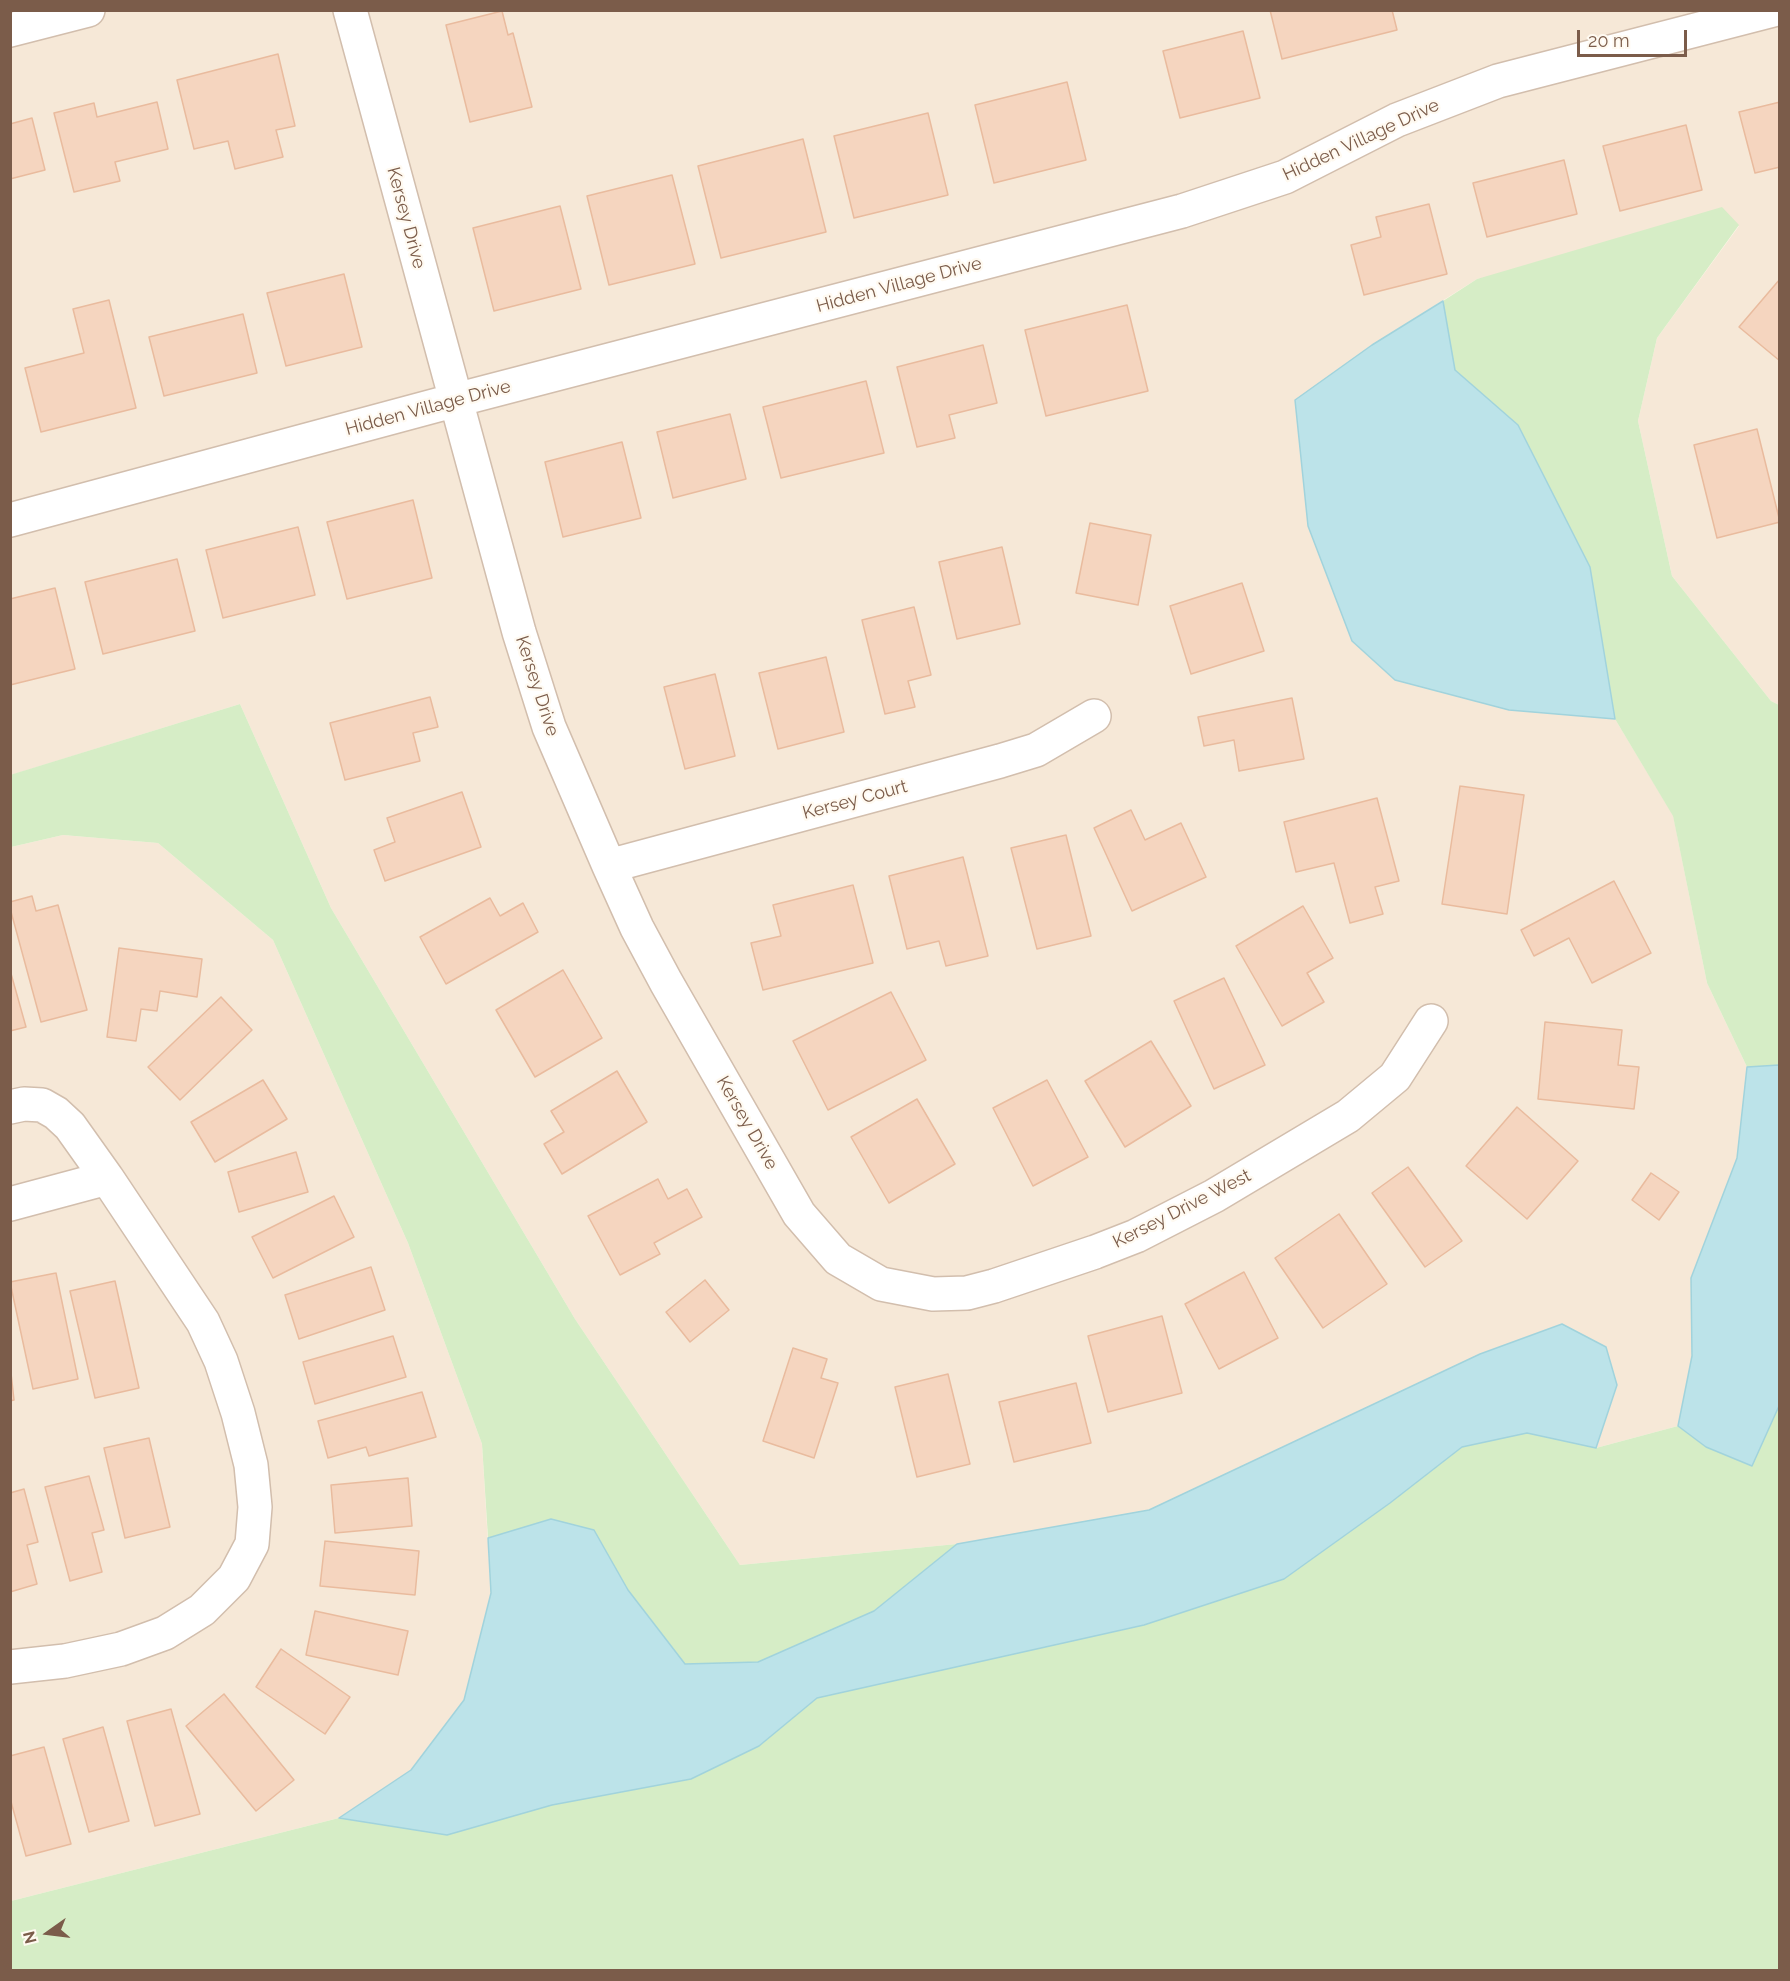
<!DOCTYPE html>
<style>
body{margin:0}
#map{position:relative;width:1790px;height:1981px;overflow:hidden;background:#fef6e9;font-family:Raleway,sans-serif}
canvas{display:block}
.frame{position:absolute;inset:0;border:12px solid #7b5c4a;pointer-events:none}
.north{position:absolute;left:18px;top:1903px;width:60px;height:60px;-webkit-text-stroke:4px #fffaf1;paint-order:stroke;rotate:256deg;font-size:16px;font-weight:700;line-height:24px;text-align:center;color:#7b5c4a}
.north::after{content:'';display:block;margin:auto;width:21px;height:27px;background:#7b5c4a;clip-path:polygon(50% 0,100% 100%,50% 72%,0 100%)}
.scale{position:absolute;left:1577px;top:30px;width:110px;height:27px;box-sizing:border-box;border:3px solid #7b5c4a;border-top:0;padding-left:8px;font-size:18px;line-height:21px;white-space:nowrap;color:#7b5c4a;-webkit-text-stroke:4px #fffaf1;paint-order:stroke}
</style>
<div id="map">
<canvas width="1790" height="1981"></canvas>
<div class="frame"></div>
<div class="north">N</div>
<div class="scale">20 m</div>
</div>
<script>
const context = document.querySelector('canvas').getContext('2d');
context.lineJoin = 'round';
function fill(path, color) { context.fillStyle = color; context.fill(path, 'evenodd'); }
const toPath = rows => new Path2D(rows.map(r => 'M' + r).join(''));
function trace(path, color, width, dash) { context.strokeStyle = color; context.lineWidth = width; context.lineCap = dash ? 'butt' : 'round'; context.setLineDash(dash || []); context.stroke(path); }
function label(font, color, halo, rows, align = 'center') {
  context.font = font + ' Raleway,sans-serif'; context.lineWidth = 4.5; context.setLineDash([]); context.textBaseline = 'middle'; context.strokeStyle = halo; context.fillStyle = color; for (const [text, x, y, turn = 0] of rows) {
    context.save(); context.translate(x, y); context.rotate((+turn || 0) * Math.PI / 180); context.textAlign = isNaN(turn) ? turn : align; if (halo) context.strokeText(text, 0, 0); context.fillText(text, 0, 0); context.restore();
  }
}
fill(toPath([
 [10,11,1779,11,1779,705,1771,701,1672,576,1638,421,1657,338,1739,226,1477,279,1372,345,1295,401,1352,641,1395,680,1509,710,1615,719,1673,815,1707,983,1747,1067,1737,1158,1691,1278,1692,1356,1678,1426,1596,1448,1617,1385,1480,1354,1149,1510,957,1544,740,1565,575,1319,331,908,240,704,11,775],
 [63,835,158,843,273,940,408,1243,482,1444,491,1593,464,1700,411,1770,339,1818,11,1901,11,847]
]), '#f6e8d7');
fill(toPath([
 [1722,207,1739,225,1657,338,1638,421,1672,576,1771,701,1779,705,1779,1065,1747,1067,1707,983,1673,816,1615,719,1590,567,1518,425,1455,370,1443,301,1477,279],
 [240,704,331,908,575,1319,740,1565,957,1544,874,1611,758,1662,685,1664,628,1590,594,1530,551,1519,488,1538,482,1444,408,1243,273,940,158,843,63,835,11,847,10,775],
 [1779,1406,1779,1970,11,1970,11,1901,339,1818,447,1835,759,1746,817,1698,1144,1625,1284,1579,1390,1503,1462,1447,1527,1433,1596,1448,1678,1426,1706,1447]
]), '#d6edc6');
const water = toPath([
 [1443,301,1455,370,1518,425,1590,567,1615,719,1509,710,1395,680,1352,641,1308,526,1295,400,1372,345,1443,301],
 [1779,1065,1779,1406,1752,1466,1706,1447,1678,1426,1692,1356,1691,1278,1737,1158,1747,1067,1779,1065],
 [1562,1324,1606,1347,1617,1385,1596,1448,1527,1433,1462,1447,1390,1503,1284,1579,1144,1625,817,1698,759,1746,691,1779,552,1805,447,1835,339,1818,411,1770,464,1700,491,1593,488,1538,551,1519,594,1530,628,1590,685,1664,758,1662,874,1611,957,1544,1149,1510,1480,1354,1562,1324]
]);
fill(water, '#bce3e9');
trace(water, '#a1d3dc', 1.5);
const building = toPath([
 [1270,10,1392,10,1397,30,1282,59,1270,10],
 [502,11,508,35,513,33,532,107,470,122,446,25,502,11],
 [1243,31,1260,98,1180,118,1163,51,1243,31],
 [278,54,295,126,276,130,283,157,235,169,228,141,194,149,177,80,278,54],
 [1067,82,1086,160,994,183,975,105,1067,82],
 [157,102,168,149,115,162,120,181,74,192,54,113,94,103,97,117,157,102],
 [1780,102,1780,167,1755,173,1739,112,1780,102],
 [928,113,948,195,854,218,834,136,928,113],
 [32,118,45,170,10,179,10,124,32,118],
 [1686,125,1702,190,1620,211,1603,146,1686,125],
 [803,139,826,232,721,258,698,166,803,139],
 [1564,160,1577,214,1487,237,1473,183,1564,160],
 [672,175,695,264,609,285,587,196,672,175],
 [1429,204,1447,274,1364,295,1351,245,1381,237,1376,217,1429,204],
 [560,206,581,289,494,311,473,228,560,206],
 [344,274,362,347,286,366,267,293,344,274],
 [1780,279,1780,361,1739,327,1780,279],
 [109,300,136,408,41,432,25,368,84,353,73,309,109,300],
 [1127,305,1148,391,1046,416,1025,330,1127,305],
 [243,314,257,373,164,396,149,337,243,314],
 [983,345,997,403,949,415,955,438,917,447,897,367,983,345],
 [866,381,884,453,781,478,763,407,866,381],
 [730,414,746,479,673,498,657,432,730,414],
 [1757,429,1780,522,1717,538,1694,445,1757,429],
 [622,442,641,518,563,537,545,462,622,442],
 [413,500,432,578,347,599,327,522,413,500],
 [1090,523,1151,535,1138,605,1076,593,1090,523],
 [298,527,315,595,223,618,206,550,298,527],
 [1002,547,1020,624,957,639,939,562,1002,547],
 [177,559,195,631,103,654,85,582,177,559],
 [1242,583,1264,651,1191,674,1170,606,1242,583],
 [55,588,75,669,10,685,10,599,55,588],
 [914,607,931,675,908,681,915,707,885,714,862,620,914,607],
 [826,657,844,732,778,749,759,673,826,657],
 [715,674,735,756,685,769,664,687,715,674],
 [430,697,438,727,413,733,420,761,345,780,330,723,430,697],
 [1292,698,1304,759,1239,771,1234,740,1204,746,1198,717,1292,698],
 [1460,786,1524,795,1507,914,1442,904,1460,786],
 [462,792,481,847,385,881,374,850,395,842,387,818,462,792],
 [1377,798,1399,881,1375,887,1383,914,1350,923,1334,863,1296,872,1284,822,1377,798],
 [1131,810,1145,840,1181,823,1206,877,1132,911,1094,828,1131,810],
 [1066,835,1091,936,1037,949,1011,848,1066,835],
 [963,857,988,956,946,966,939,941,907,949,889,876,963,857],
 [1614,881,1651,953,1592,983,1569,938,1534,956,1521,930,1614,881],
 [853,885,873,963,763,990,751,943,781,936,773,905,853,885],
 [32,896,36,911,58,905,87,1010,41,1022,10,908,10,902,32,896],
 [490,898,500,916,523,903,538,932,446,984,420,937,490,898],
 [1303,906,1333,958,1307,973,1324,1002,1282,1026,1236,946,1303,906],
 [119,948,202,959,197,997,160,991,157,1011,141,1009,136,1041,107,1037,119,948],
 [10,970,26,1027,10,1031,10,970],
 [563,970,602,1038,535,1077,496,1010,563,970],
 [1224,978,1265,1065,1214,1089,1174,1001,1224,978],
 [891,992,926,1060,828,1110,793,1041,891,992],
 [221,997,252,1030,180,1100,148,1067,221,997],
 [1545,1022,1622,1030,1618,1065,1639,1067,1634,1109,1538,1099,1545,1022],
 [1151,1041,1191,1106,1125,1147,1085,1081,1151,1041],
 [617,1071,647,1122,562,1174,544,1144,564,1132,551,1111,617,1071],
 [263,1080,287,1119,215,1162,191,1122,263,1080],
 [1047,1080,1088,1157,1033,1186,993,1108,1047,1080],
 [917,1099,955,1164,889,1203,851,1137,917,1099],
 [1517,1107,1578,1161,1527,1219,1466,1166,1517,1107],
 [296,1152,308,1192,239,1212,228,1172,296,1152],
 [1408,1167,1462,1241,1425,1267,1372,1193,1408,1167],
 [1651,1173,1679,1192,1659,1220,1632,1200,1651,1173],
 [658,1179,668,1199,687,1189,702,1217,654,1243,660,1254,620,1275,588,1216,658,1179],
 [334,1196,354,1237,273,1278,252,1237,334,1196],
 [1339,1214,1387,1284,1323,1328,1275,1258,1339,1214],
 [371,1267,385,1310,299,1339,285,1295,371,1267],
 [1244,1272,1278,1338,1219,1369,1185,1304,1244,1272],
 [56,1273,78,1379,33,1389,10,1282,56,1273],
 [705,1280,729,1310,690,1342,666,1312,705,1280],
 [115,1281,139,1388,95,1398,70,1291,115,1281],
 [1162,1316,1182,1393,1108,1412,1088,1336,1162,1316],
 [393,1336,406,1377,315,1404,303,1362,393,1336],
 [793,1348,827,1359,821,1378,838,1383,814,1458,763,1441,793,1348],
 [10,1364,14,1400,10,1401,10,1364],
 [948,1374,970,1464,917,1477,895,1387,948,1374],
 [1076,1383,1091,1443,1014,1462,999,1402,1076,1383],
 [422,1392,436,1437,369,1456,366,1447,328,1458,318,1421,422,1392],
 [149,1438,170,1527,125,1538,104,1448,149,1438],
 [89,1476,104,1530,92,1533,102,1572,70,1581,45,1487,89,1476],
 [408,1478,412,1526,335,1533,331,1485,408,1478],
 [24,1489,38,1542,27,1545,37,1584,10,1592,10,1493,24,1489],
 [325,1541,419,1551,415,1595,320,1586,325,1541],
 [315,1611,408,1631,398,1675,306,1655,315,1611],
 [281,1649,350,1697,325,1734,256,1687,281,1649],
 [224,1694,294,1780,256,1811,186,1726,224,1694],
 [171,1709,200,1814,155,1826,127,1721,171,1709],
 [103,1727,129,1821,89,1832,63,1739,103,1727],
 [44,1747,71,1844,26,1856,10,1798,10,1756,44,1747]
]);
fill(building, '#f5d5bf');
trace(building, '#e9bb9e', 1.5);
const street = toPath([
 [350,10,519,632,549,727,609,866,637,928,666,982,799,1214,838,1259,881,1284,933,1294,967,1293,994,1286,1095,1252,1136,1236,1214,1196,1348,1116,1395,1077,1431,1021],
 [10,30,88,10],
 [10,520,456,400,1182,211,1285,177,1397,120,1498,81,1773,10],
 [609,866,1000,761,1036,750,1094,716],
 [10,1107,24,1104,42,1105,56,1113,70,1126,107,1178,203,1322,221,1361,238,1413,251,1465,255,1507,252,1544,234,1578,202,1610,165,1633,121,1649,65,1661,10,1667],
 [10,1204,107,1178]
]);
trace(street, '#d2bead', 36);
trace(street, '#fff', 33);
label('18px', '#7b5c4a', '#fffaf1', [
 ["Hidden Village Drive",1361,140,-25],
 ["Kersey Drive",406,218,75],
 ["Hidden Village Drive",899,285,-15],
 ["Hidden Village Drive",428,408,-15],
 ["Kersey Drive",537,686,72],
 ["Kersey Court",855,800,-15],
 ["Kersey Drive",747,1123,60],
 ["Kersey Drive West",1182,1209,-27]
]);
</script>
